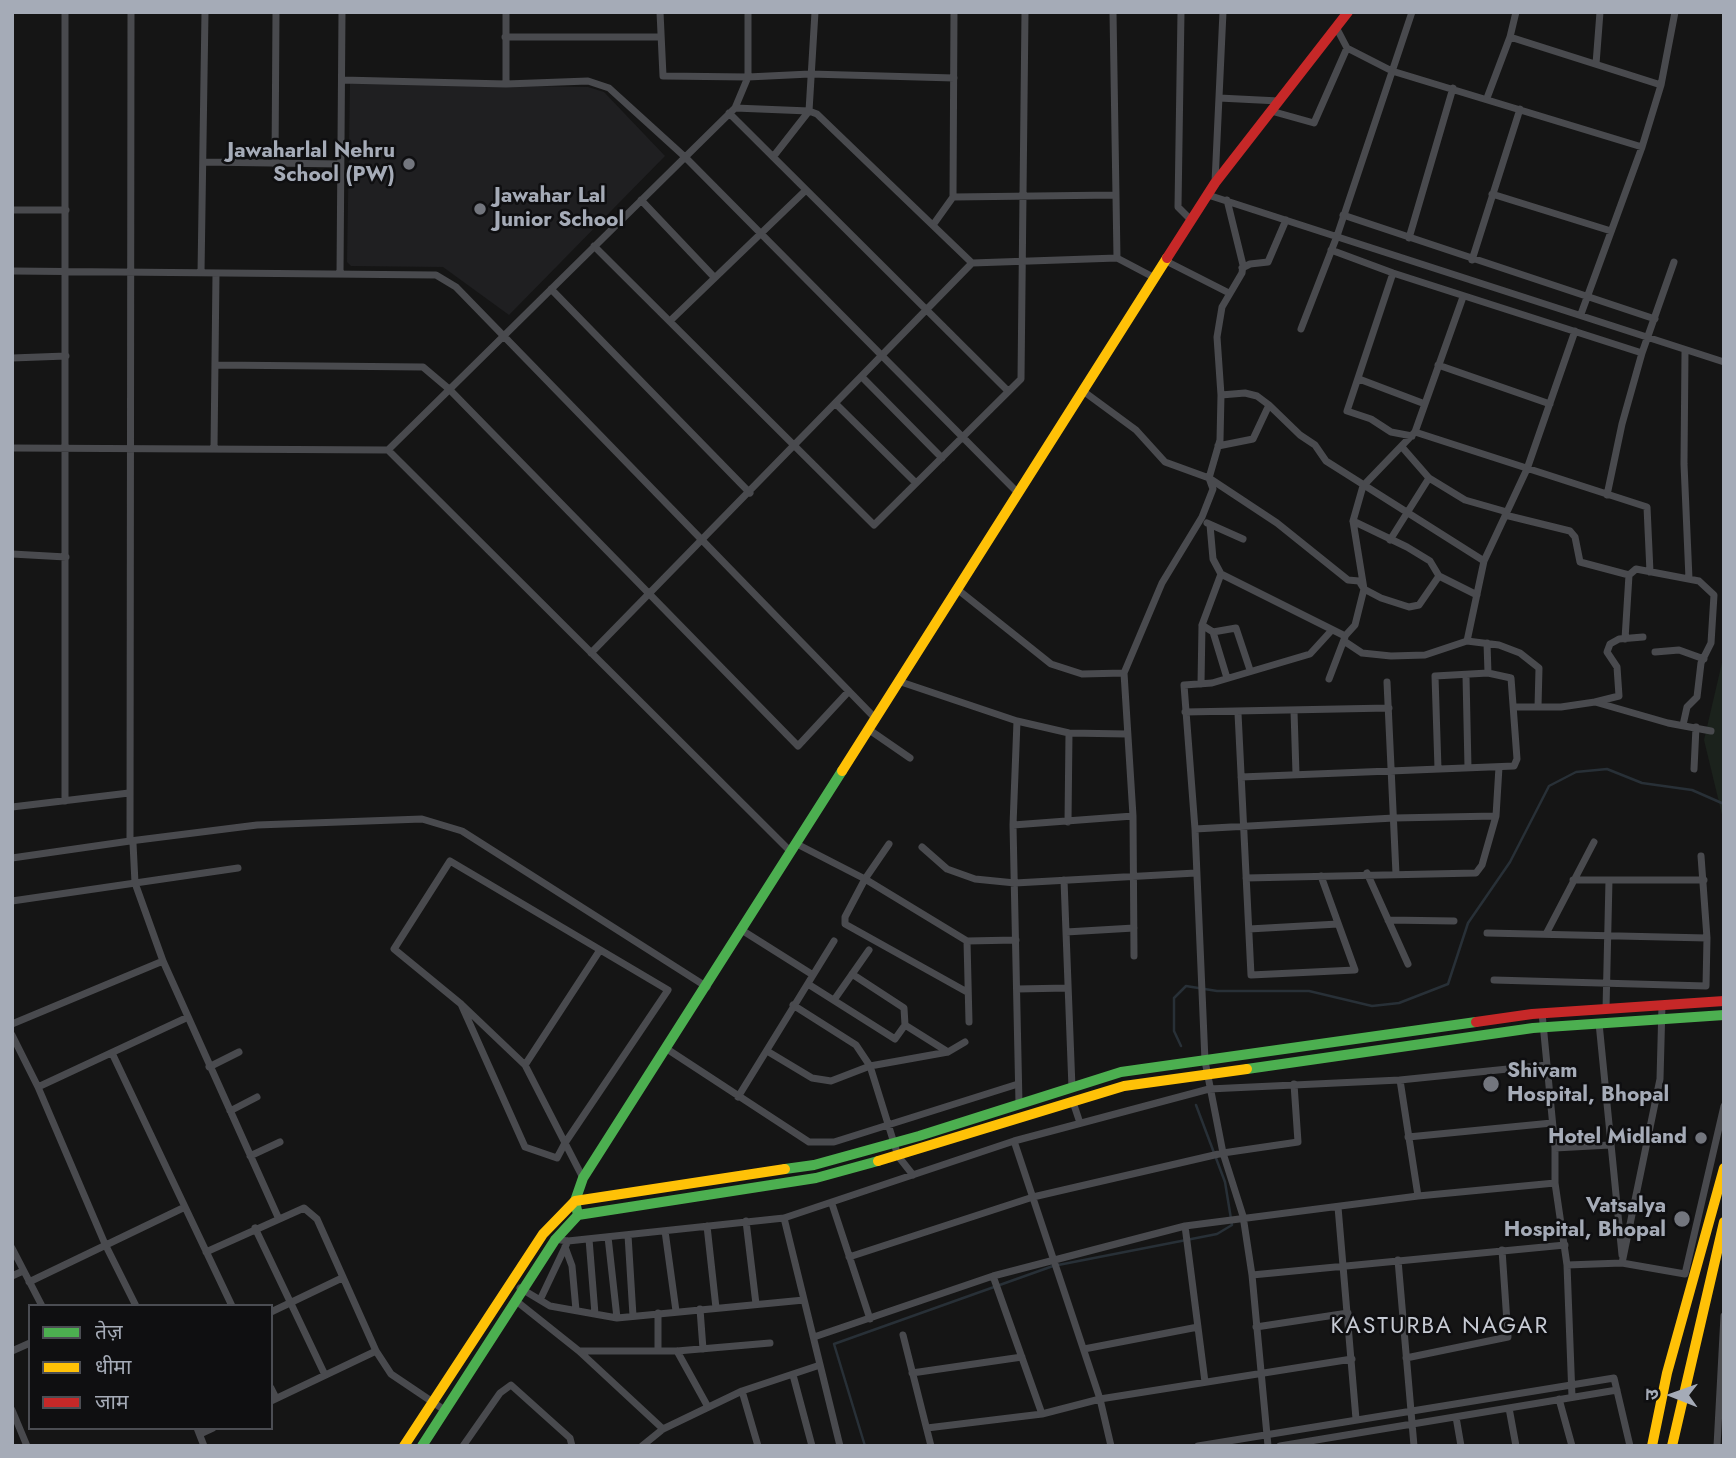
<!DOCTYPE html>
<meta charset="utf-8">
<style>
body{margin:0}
#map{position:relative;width:1736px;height:1458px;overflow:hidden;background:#151515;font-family:Jost,"Noto Sans Devanagari",sans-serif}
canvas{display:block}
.frame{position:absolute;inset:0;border:14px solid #a5abb7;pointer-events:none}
.legend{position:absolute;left:28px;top:1304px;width:245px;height:126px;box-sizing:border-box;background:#0f0f11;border:2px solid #4b4d53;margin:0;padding:9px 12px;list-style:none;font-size:21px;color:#a5abb7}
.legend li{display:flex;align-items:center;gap:14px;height:35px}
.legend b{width:35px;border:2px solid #4b4d53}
.north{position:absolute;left:1638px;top:1360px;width:70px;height:70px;-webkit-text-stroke:5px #0f0f11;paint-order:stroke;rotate:271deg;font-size:19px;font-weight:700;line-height:28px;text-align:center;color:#a5abb7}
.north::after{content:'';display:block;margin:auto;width:24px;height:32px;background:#a5abb7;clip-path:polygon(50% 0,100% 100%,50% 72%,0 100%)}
</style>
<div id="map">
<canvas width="1736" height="1458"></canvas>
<div class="frame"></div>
<ul class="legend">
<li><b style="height:9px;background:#4caf50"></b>तेज़</li>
<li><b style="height:9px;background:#ffc107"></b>धीमा</li>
<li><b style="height:9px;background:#c62828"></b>जाम</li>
</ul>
<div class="north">उ</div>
</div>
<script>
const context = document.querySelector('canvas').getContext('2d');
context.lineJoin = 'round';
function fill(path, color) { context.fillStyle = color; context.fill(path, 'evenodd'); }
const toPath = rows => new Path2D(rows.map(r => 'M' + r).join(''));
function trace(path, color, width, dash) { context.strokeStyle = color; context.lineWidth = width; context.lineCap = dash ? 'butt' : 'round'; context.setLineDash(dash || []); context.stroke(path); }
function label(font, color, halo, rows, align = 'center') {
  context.font = font + ' Jost,sans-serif'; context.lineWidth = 5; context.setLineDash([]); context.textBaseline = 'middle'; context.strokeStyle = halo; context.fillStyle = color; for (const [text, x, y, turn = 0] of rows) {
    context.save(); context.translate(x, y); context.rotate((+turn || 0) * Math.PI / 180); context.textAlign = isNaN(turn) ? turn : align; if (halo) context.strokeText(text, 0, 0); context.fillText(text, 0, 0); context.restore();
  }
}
fill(toPath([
 [350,83,588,87,604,92,665,156,509,315,443,267,351,266,347,262]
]), '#1f1f21');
fill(toPath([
 [1724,654,1724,823,1704,740]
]), '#1b221c');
trace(toPath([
 [1181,1046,1174,1031,1174,998,1186,986,1217,991,1309,991,1372,1006,1399,1003,1448,984,1468,923,1510,862,1549,786,1576,772,1607,769,1642,783,1692,790,1724,804],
 [865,1446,834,1344,1053,1266,1217,1234,1232,1225,1225,1182,1196,1105]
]), '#283037', 2.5);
trace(toPath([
 [65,12,65,801],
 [131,12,130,841,257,825,422,819,462,831,707,987],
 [660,12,663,76,748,77,810,74,954,78],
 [1113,12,1117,258],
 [1181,12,1178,207,1191,220],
 [1336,27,1347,48,1392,71,1642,147],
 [505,37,661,37],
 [1510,37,1661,85],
 [1596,64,1600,12],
 [342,80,506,84,588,81,609,88,685,157,1018,493],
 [506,84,506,12],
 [1219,98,1279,101],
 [1487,98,1510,37,1516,12],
 [735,108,809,111,817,114,972,263],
 [1271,111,1314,123,1347,48],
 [729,113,1008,391],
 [773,157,809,111,815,12],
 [203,162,340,164],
 [275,164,276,12],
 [1215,182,1223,12],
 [1492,194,1611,231],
 [1208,195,1724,362],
 [953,197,1116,195],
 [641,200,714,277],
 [12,210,66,210],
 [1343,215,1655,319],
 [933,225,953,197,954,12],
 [1409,238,1453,88],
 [594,246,874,525,1021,379,1025,12],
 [1331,250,1393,273,1642,353],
 [1472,260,1520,109],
 [1166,261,1229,293],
 [1242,268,1250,264,1268,262,1286,220],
 [12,271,436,275,456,287,875,718],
 [201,273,205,12],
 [1393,273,1347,411,1371,419,1391,432,1412,436],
 [340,274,342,12],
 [551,289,750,493],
 [1581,314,1642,147,1661,85,1675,12],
 [670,321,806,190],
 [1301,329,1337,236,1412,12],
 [1685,352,1684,464,1689,579],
 [12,358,66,356],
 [216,365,423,367,449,389,798,746,849,691],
 [1438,365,1550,404],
 [862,377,942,458],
 [1359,379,1425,404],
 [1083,391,1136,430,1165,462,1209,478,1277,523,1348,580,1359,581,1364,589,1381,598,1409,607,1419,605,1439,576],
 [836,404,916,483],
 [1269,405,1300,435,1315,445,1326,461,1484,561,1467,641],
 [1415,432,1647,507,1650,572],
 [1218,446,1253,439,1269,405,1257,396,1245,393,1221,395],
 [1402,447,1429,478,1465,500,1507,512],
 [12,448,388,450,735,108,748,77,748,12],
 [214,449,216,273],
 [388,450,790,851],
 [1607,495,1622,424,1642,353,1674,262],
 [1505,515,1570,531,1575,537,1580,562,1629,575],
 [1353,521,1407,547,1430,561,1439,576,1477,595],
 [1207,523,1243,539],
 [1210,525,1213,559,1221,574,1345,636,1355,625,1364,589,1353,521,1363,486,1415,432,1463,297],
 [1390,540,1429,478],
 [12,554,66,557],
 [1484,561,1527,469,1575,331],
 [957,589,1051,664,1082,674,1124,673],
 [1202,625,1213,632,1236,628,1250,670],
 [1213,632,1227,678],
 [1625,639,1629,575,1636,569,1699,581,1714,595,1711,643,1701,663,1697,697,1687,707,1683,725],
 [1344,641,1362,653,1391,656,1425,655,1467,641,1499,645,1520,653,1539,668,1538,707],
 [1487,643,1488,673],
 [1655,652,1679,650,1704,659],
 [591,653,972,263,1117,258,1155,278],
 [1466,676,1468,768],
 [1329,679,1345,637],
 [898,681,1017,721,1069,733,1127,734],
 [1387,682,1396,874],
 [1201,684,1202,625,1221,574],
 [1595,702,1619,696,1617,667,1607,652,1610,644,1619,639,1643,637],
 [1514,707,1561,707,1595,702,1668,723,1711,731],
 [1294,711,1296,774],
 [1185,712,1389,708],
 [1238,713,1251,975,1355,970,1321,876],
 [1017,721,1013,825,1019,1104],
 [868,729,910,758],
 [1694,769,1696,727],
 [1241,777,1514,766,1517,759,1511,678,1488,673,1435,676,1438,769],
 [12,807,129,793],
 [1068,822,1069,733],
 [1013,825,1133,816],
 [1195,829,1394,818,1496,816,1499,767],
 [133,843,135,883,163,961,278,1217],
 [795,843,865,879,967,941,1016,940],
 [889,844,865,879,845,917,845,924,967,992],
 [922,847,947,869,975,879,1015,883,1196,873],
 [12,858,130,841],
 [1367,873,1408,964],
 [1246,878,1476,873,1482,865,1496,816],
 [1064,880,1072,1088],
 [1573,880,1704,880],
 [12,901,238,868],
 [1388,920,1454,921],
 [740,929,813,975],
 [1249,929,1338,924],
 [1066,932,1134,928],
 [1487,933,1707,938],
 [1546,934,1594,842],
 [967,941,969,1022],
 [1134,956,1133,816,1124,673,1162,583,1202,517,1213,489,1209,478,1220,440,1221,395,1217,337,1222,307,1242,273,1243,265,1227,200],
 [852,974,904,1008,905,1025,948,1052],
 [1494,980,1706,986,1707,938,1701,856],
 [808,984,895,1039,905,1025],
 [1017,989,1068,988],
 [834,1000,869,950],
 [461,1004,525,1147,557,1158,565,1143,668,990,450,861,394,949,461,1004,525,1065,565,1143,583,1178],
 [793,1005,856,1045,870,1066,898,1156,913,1175],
 [1606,1009,1609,880],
 [1542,1013,1555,1148,1555,1183,1567,1265,1572,1397],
 [1599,1023,1622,1255],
 [12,1024,163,961],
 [12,1035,38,1087,105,1244,136,1306],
 [667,1049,809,1142,834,1142,1018,1084],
 [767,1051,812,1078,831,1081,870,1066,948,1052,965,1042],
 [112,1053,232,1306],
 [525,1065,600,950],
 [209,1067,239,1052],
 [1400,1080,1418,1196],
 [38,1087,186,1018],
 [738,1097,834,941],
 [1073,1102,1080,1123],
 [230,1111,257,1097],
 [1408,1137,1552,1123],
 [1014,1141,1100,1399,1111,1446],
 [1555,1148,1610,1145],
 [250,1156,280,1142],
 [832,1204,870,1319],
 [1338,1207,1356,1419],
 [784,1218,840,1446],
 [746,1221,756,1304],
 [707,1226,716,1308],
 [1185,1226,1205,1382],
 [255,1228,325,1375],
 [665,1231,676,1311],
 [628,1235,633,1316],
 [608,1237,617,1318],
 [554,1239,568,1241,784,1218,1014,1141,1209,1089,1400,1080,1547,1065],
 [589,1239,595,1314],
 [565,1247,572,1266,576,1310],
 [12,1248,42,1306],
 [206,1252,304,1208,317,1219,376,1351,391,1374,446,1411],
 [849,1257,1033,1197,1223,1153,1298,1142,1294,1084],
 [1398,1260,1414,1446],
 [1622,1263,1660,1079,1662,1005],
 [1567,1265,1622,1263,1685,1274,1724,1106],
 [1252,1275,1565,1245],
 [12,1276,23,1271],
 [993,1276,1042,1414],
 [29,1282,185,1207],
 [520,1288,550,1306,617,1318,804,1300],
 [515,1300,579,1351,663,1429],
 [540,1300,568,1241],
 [700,1309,703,1349],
 [271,1312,342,1278],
 [658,1313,658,1350],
 [1256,1327,1348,1313],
 [903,1335,931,1446],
 [814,1337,993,1276,1185,1226,1418,1196,1555,1183],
 [1084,1349,1198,1327],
 [12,1351,30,1343],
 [580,1351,677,1351,770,1343],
 [677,1351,708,1407],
 [1406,1358,1508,1337,1502,1250],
 [912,1373,1022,1357],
 [793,1375,812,1446],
 [271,1388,276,1398],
 [742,1391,758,1446],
 [1559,1399,1572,1446],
 [271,1401,376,1351],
 [1509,1408,1516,1446],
 [12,1410,27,1446],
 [1456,1417,1461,1446],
 [197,1428,204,1446],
 [927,1428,1042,1414,1100,1399,1352,1359],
 [200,1434,213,1428],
 [463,1446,500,1393,511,1385,570,1438,572,1446],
 [642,1446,663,1429,742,1391,820,1365],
 [1198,1446,1614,1378,1630,1446],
 [1268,1446,1252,1275,1243,1216,1223,1153,1205,1061,1195,829,1184,685,1212,683,1310,654,1331,631],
 [1280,1446,1617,1390],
 [1717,1446,1724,1316]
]), '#494a4e', 7);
trace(toPath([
 [1247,1069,1533,1028,1724,1015],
 [785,1169,814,1165,919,1136,1121,1072,1476,1022],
 [578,1215,575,1201,583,1178,842,771],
 [422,1446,555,1240,578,1215,816,1178,878,1161]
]), '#4caf50', 10);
trace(toPath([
 [842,771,1167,258],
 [878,1161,1124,1086,1247,1069],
 [404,1446,543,1234,575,1201,785,1169],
 [1652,1446,1667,1373,1724,1168],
 [1672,1446,1724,1222]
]), '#ffc107', 10);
trace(toPath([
 [1167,258,1215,183,1348,12],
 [1476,1022,1532,1014,1724,1001]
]), '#c62828', 10);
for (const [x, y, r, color] of [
 [409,164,7,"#73767e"],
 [480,209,7,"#73767e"],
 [1491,1084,9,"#73767e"],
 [1701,1138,7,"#73767e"],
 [1682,1219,9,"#73767e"]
]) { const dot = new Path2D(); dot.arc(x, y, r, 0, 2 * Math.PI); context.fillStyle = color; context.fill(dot); trace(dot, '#0f0f11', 2.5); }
label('bold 21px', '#a5abb7', '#0f0f11', [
 ["Jawaharlal Nehru",395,152],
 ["School (PW)",395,176],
 ["Jawahar Lal",494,197,"left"],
 ["Junior School",494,221,"left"],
 ["Shivam",1507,1072,"left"],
 ["Hospital, Bhopal",1507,1096,"left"],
 ["Hotel Midland",1687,1138],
 ["Vatsalya",1666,1207],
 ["Hospital, Bhopal",1666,1231]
], 'right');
context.letterSpacing = '2px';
label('23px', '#c6cad3', '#0f0f11', [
 ["KASTURBA NAGAR",1440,1327]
]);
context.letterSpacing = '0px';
</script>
